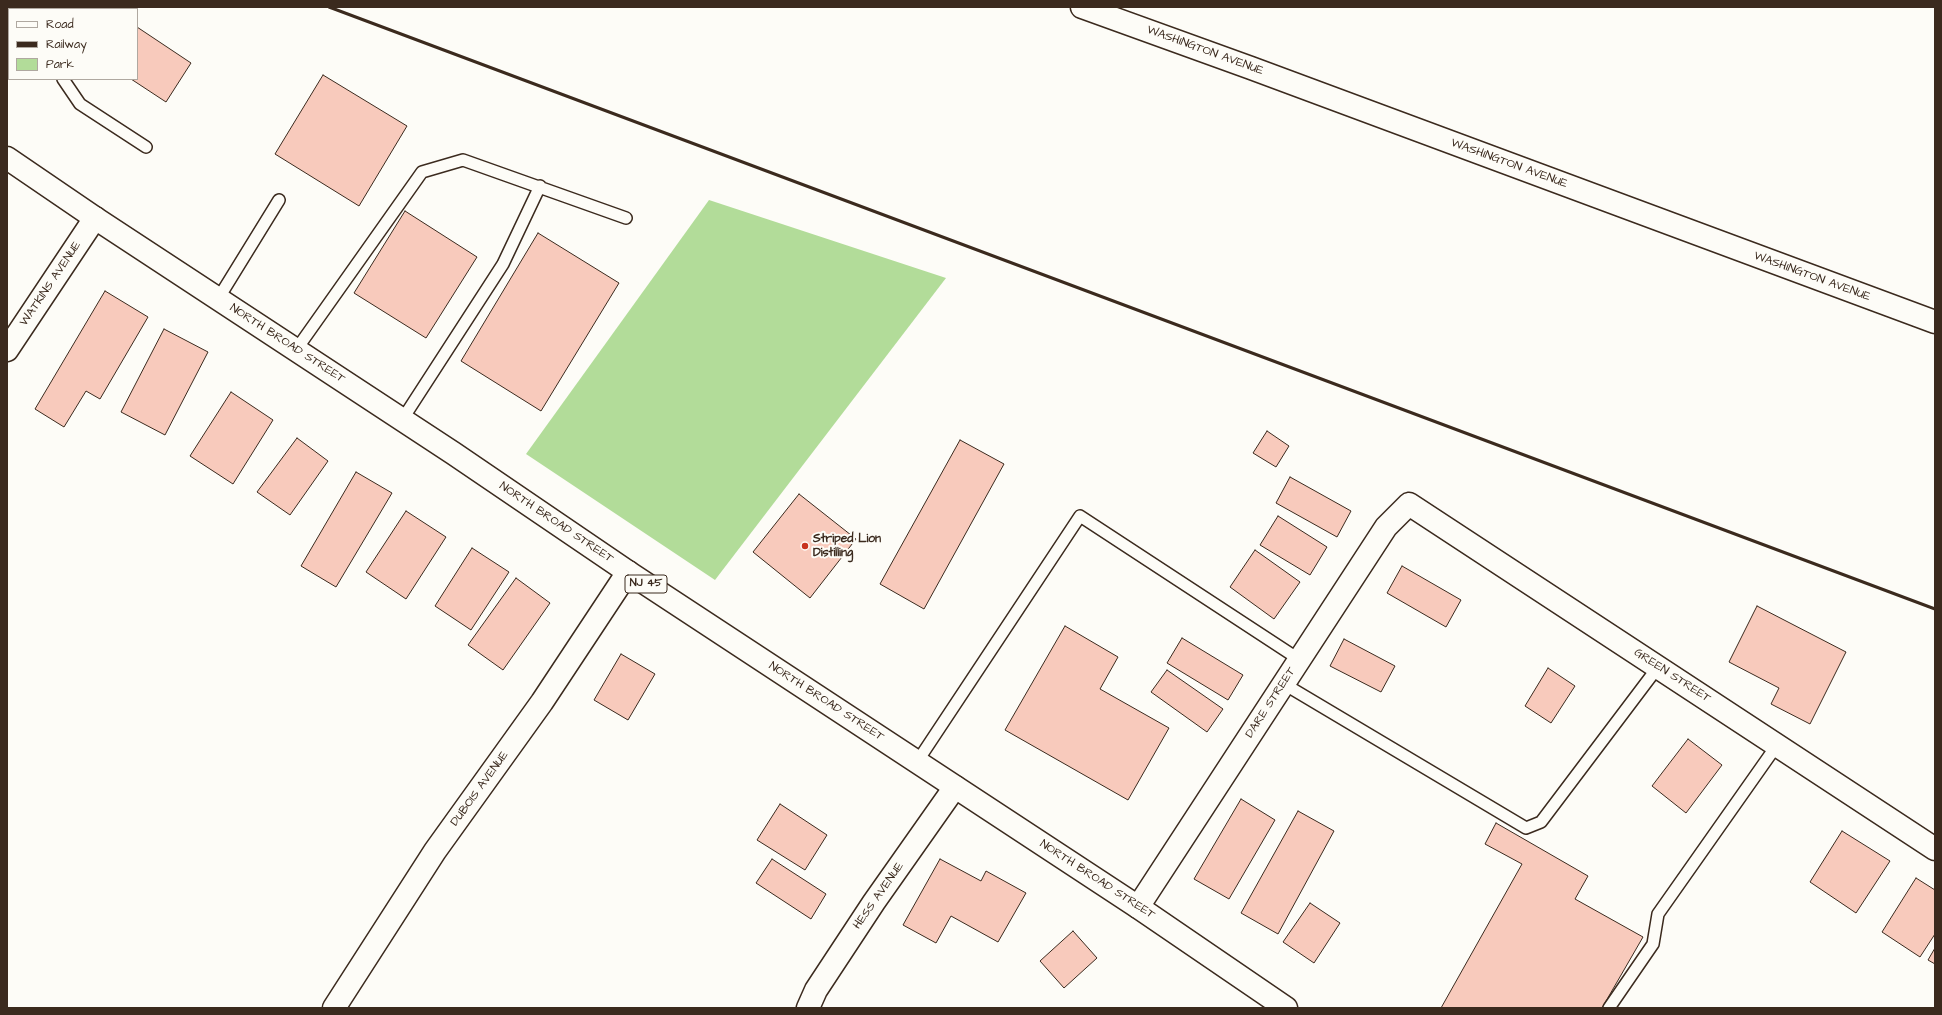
<!DOCTYPE html>
<style>
body{margin:0}
#map{position:relative;width:1942px;height:1015px;overflow:hidden;background:#fdfcf7;font-family:"Architects Daughter",sans-serif}
canvas{display:block}
.frame{position:absolute;inset:0;border:8px solid #3b2a1e;pointer-events:none}
.legend{position:absolute;left:8px;top:8px;width:130px;height:72px;box-sizing:border-box;background:#fdfcf7;border:1px solid #afa8a0;margin:0;padding:5px 7px;list-style:none;font-size:12px;color:#3b2a1e}
.legend li{display:flex;align-items:center;gap:8px;height:20px}
.legend b{width:20px;border:1px solid #afa8a0}
</style>
<div id="map">
<canvas width="1942" height="1015"></canvas>
<div class="frame"></div>
<ul class="legend">
<li><b style="height:5px;background:#fdfcf7"></b>Road</li>
<li><b style="height:5px;background:#3b2a1e"></b>Railway</li>
<li><b style="height:11px;background:#b2dc99"></b>Park</li>
</ul>
</div>
<script>
const context = document.querySelector('canvas').getContext('2d');
context.lineJoin = 'round';
function fill(path, color) { context.fillStyle = color; context.fill(path, 'evenodd'); }
const toPath = rows => new Path2D(rows.map(r => 'M' + r).join(''));
function trace(path, color, width, dash) { context.strokeStyle = color; context.lineWidth = width; context.lineCap = dash ? 'butt' : 'round'; context.setLineDash(dash || []); context.stroke(path); }
function label(font, color, halo, rows, align = 'center') {
  context.font = font + ' "Architects Daughter",sans-serif'; context.lineWidth = 4; context.setLineDash([]); context.textBaseline = 'middle'; context.strokeStyle = halo; context.fillStyle = color; for (const [text, x, y, turn = 0] of rows) {
    context.save(); context.translate(x, y); context.rotate((+turn || 0) * Math.PI / 180); context.textAlign = isNaN(turn) ? turn : align; if (halo) context.strokeText(text, 0, 0); context.fillText(text, 0, 0); context.restore();
  }
}
fill(toPath([
 [709,200,946,278,715,580,526,454]
]), '#b2dc99');
const building = toPath([
 [137,27,191,63,166,102,131,79,137,79,137,27],
 [323,75,407,126,359,206,275,154,323,75],
 [405,211,477,257,426,338,354,293,405,211],
 [538,233,619,283,541,411,461,361,538,233],
 [105,291,148,317,100,399,86,391,64,427,35,409,105,291],
 [164,329,208,352,165,435,121,412,164,329],
 [231,392,273,420,233,484,190,456,231,392],
 [1267,431,1289,446,1276,467,1253,453,1267,431],
 [297,438,328,461,290,515,257,492,297,438],
 [960,440,1004,464,924,609,880,584,960,440],
 [356,472,392,493,336,587,301,566,356,472],
 [1290,477,1351,511,1337,537,1276,503,1290,477],
 [799,494,856,539,810,598,753,552,799,494],
 [406,511,446,537,406,599,366,572,406,511],
 [1278,516,1327,547,1310,575,1260,545,1278,516],
 [472,548,509,572,471,630,435,606,472,548],
 [1255,550,1300,582,1274,619,1230,587,1255,550],
 [1402,566,1461,600,1446,627,1387,593,1402,566],
 [516,578,550,603,503,670,468,645,516,578],
 [1757,606,1846,652,1810,724,1771,704,1779,688,1729,662,1757,606],
 [1065,626,1118,657,1100,689,1169,728,1128,800,1005,730,1065,626],
 [1182,638,1243,675,1228,700,1167,663,1182,638],
 [1344,639,1395,666,1381,692,1330,666,1344,639],
 [621,654,655,674,628,720,594,700,621,654],
 [1548,668,1575,686,1551,723,1525,706,1548,668],
 [1167,670,1223,709,1207,732,1151,692,1167,670],
 [1688,739,1722,765,1686,813,1652,786,1688,739],
 [1241,799,1275,820,1229,899,1194,879,1241,799],
 [780,804,827,835,805,870,757,840,780,804],
 [1298,811,1334,831,1278,934,1241,913,1298,811],
 [1496,823,1588,876,1575,899,1643,937,1602,1008,1441,1008,1522,864,1485,844,1496,823],
 [1842,831,1890,861,1856,913,1810,882,1842,831],
 [772,859,826,894,811,919,756,883,772,859],
 [940,859,981,881,986,871,1026,893,998,942,951,916,936,943,903,925,940,859],
 [1916,878,1935,890,1935,934,1920,957,1882,932,1916,878],
 [1310,903,1340,923,1314,963,1283,942,1310,903],
 [1073,931,1097,958,1064,988,1040,961,1073,931],
 [1935,948,1935,964,1928,960,1935,948]
]);
fill(building, '#f8cabc');
trace(building, '#3b2a1e', 1);
const service = toPath([
 [52,7,53,9],
 [63,79,80,104,146,147],
 [218,299,279,200],
 [296,350,422,172,463,160,626,218],
 [402,420,503,264,540,186],
 [1284,684,1526,828,1541,822,1658,667],
 [917,762,1080,516,1300,660],
 [1609,1008,1653,944,1658,914,1777,745]
]);
const minor = toPath([
 [1082,7,1251,68,1935,322],
 [7,350,95,218],
 [1138,907,1386,527,1409,504,1935,849],
 [334,1008,435,851,542,702,628,572],
 [808,1008,816,990,874,902,955,787]
]);
const primary = toPath([
 [7,158,95,218,453,453,628,572,1138,907,1286,1008]
]);
trace(service, '#3b2a1e', 14);
trace(minor, '#3b2a1e', 25);
trace(primary, '#3b2a1e', 25);
trace(service, '#fdfcf7', 11);
trace(minor, '#fdfcf7', 22);
trace(primary, '#fdfcf7', 22);
trace(toPath([
 [329,7,1935,609]
]), '#3b2a1e', 3);
for (const [x, y, r, color] of [
 [805,546,4,"#c8321e"]
]) { const dot = new Path2D(); dot.arc(x, y, r, 0, 2 * Math.PI); context.fillStyle = color; context.fill(dot); trace(dot, '#fdfcf7', 1.5); }
for (const [x, y, w] of [
 [646,584,42]
]) { const box = new Path2D(); box.roundRect(x - w / 2, y - 9, w, 18, 3); context.fillStyle = '#fdfcf7'; context.fill(box); trace(box, '#3b2a1e', 1); }
label('bold 11px', '#3b2a1e', null, [
 ["NJ 45",646,584]
]);
label('12px', '#3b2a1e', '#fdfcf7', [
 ["WASHINGTON AVENUE",1205,51,20],
 ["WASHINGTON AVENUE",1509,164,20],
 ["WASHINGTON AVENUE",1812,277,20],
 ["WATKINS AVENUE",51,284,-56],
 ["NORTH BROAD STREET",287,344,33],
 ["NORTH BROAD STREET",556,523,34],
 ["GREEN STREET",1672,676,33],
 ["NORTH BROAD STREET",826,702,33],
 ["DARE STREET",1271,703,-57],
 ["DUBOIS AVENUE",480,789,-54],
 ["NORTH BROAD STREET",1097,880,33],
 ["HESS AVENUE",879,896,-55]
]);
label('bold 12px', '#3b2a1e', '#fdfcf7', [
 ["Striped Lion",813,539],
 ["Distilling",813,553]
], 'left');
</script>
